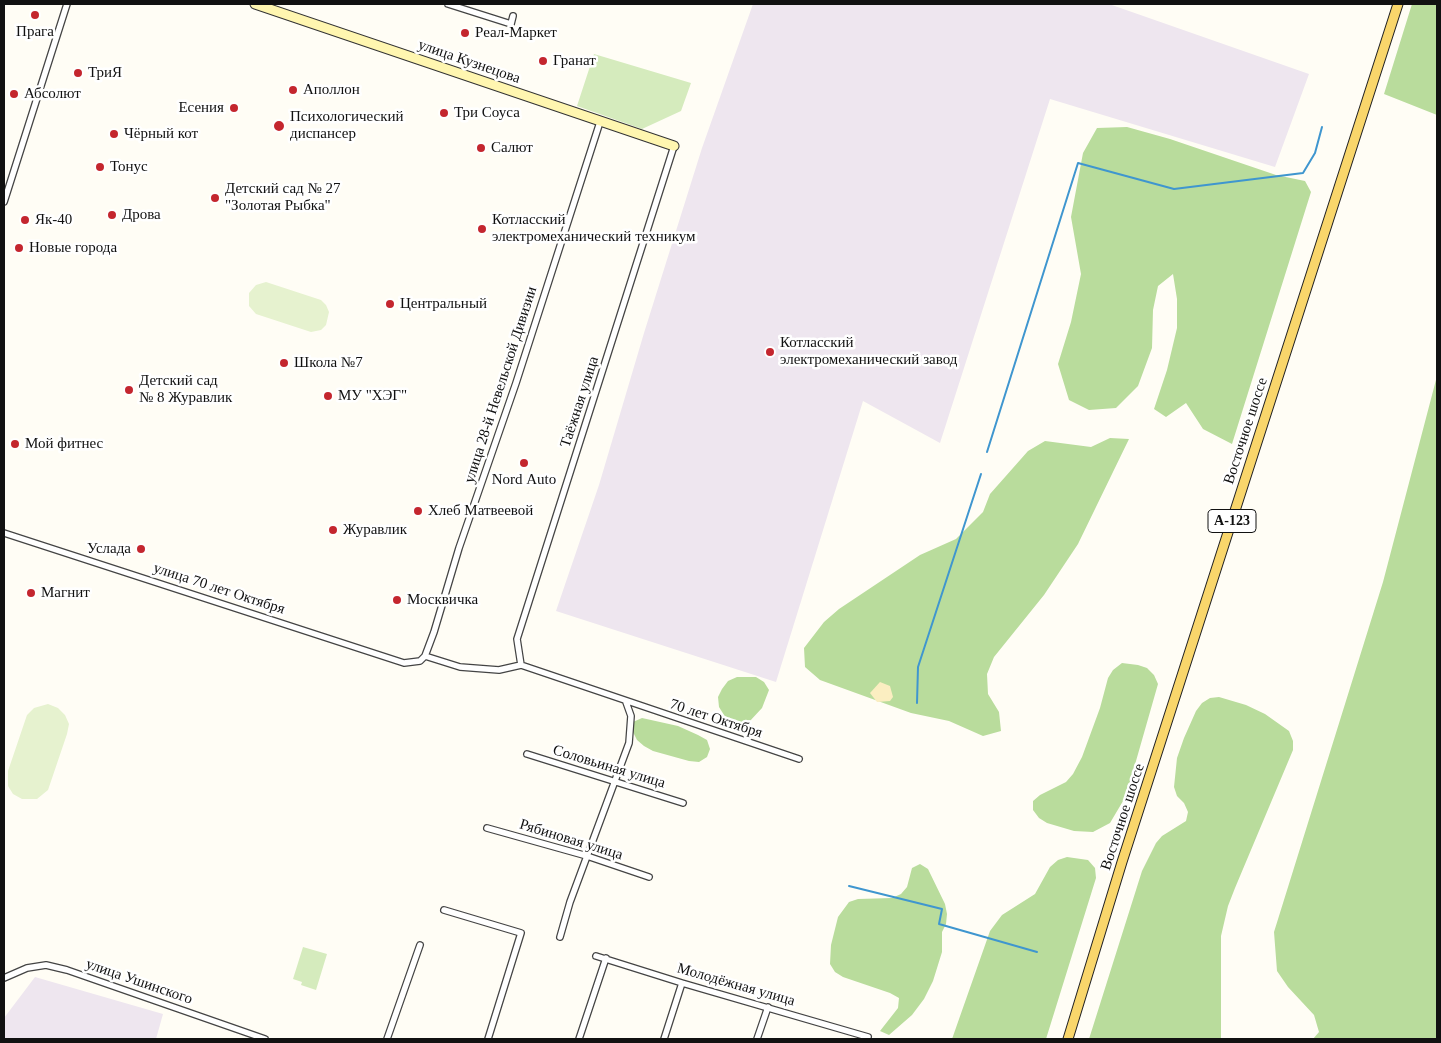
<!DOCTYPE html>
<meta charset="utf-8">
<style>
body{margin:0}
#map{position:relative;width:1441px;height:1043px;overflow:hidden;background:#fffdf5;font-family:"Times New Roman",serif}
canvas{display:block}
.frame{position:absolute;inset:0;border:5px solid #111;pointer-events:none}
</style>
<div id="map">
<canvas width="1441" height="1043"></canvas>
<div class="frame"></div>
</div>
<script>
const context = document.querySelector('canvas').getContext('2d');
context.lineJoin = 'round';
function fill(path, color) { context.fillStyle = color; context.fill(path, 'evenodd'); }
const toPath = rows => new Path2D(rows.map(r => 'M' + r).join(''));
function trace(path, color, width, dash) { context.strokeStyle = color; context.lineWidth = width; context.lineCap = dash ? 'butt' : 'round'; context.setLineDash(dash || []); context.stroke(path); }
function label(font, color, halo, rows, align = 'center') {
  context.font = font + ' "Times New Roman",serif'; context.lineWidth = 5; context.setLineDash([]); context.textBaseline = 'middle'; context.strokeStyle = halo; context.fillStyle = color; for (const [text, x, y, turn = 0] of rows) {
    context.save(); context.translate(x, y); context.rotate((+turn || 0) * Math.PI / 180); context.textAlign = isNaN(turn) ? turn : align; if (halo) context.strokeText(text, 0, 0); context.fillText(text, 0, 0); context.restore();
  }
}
fill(toPath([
 [753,4,1109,4,1309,74,1275,167,1050,99,940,443,863,401,776,682,556,611,599,485,644,333,702,148],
 [35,977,163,1014,156,1039,4,1039,4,1018]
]), '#eee6ef');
fill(toPath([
 [594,54,691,83,681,111,642,129,577,106],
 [303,947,327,954,316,990,301,985,302,982,293,979]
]), '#d5ebbd');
fill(toPath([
 [1412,4,1437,4,1437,115,1384,94],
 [1127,127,1170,139,1276,175,1305,181,1311,192,1232,444,1203,429,1186,403,1166,417,1154,409,1167,370,1177,328,1177,299,1173,274,1158,286,1153,310,1152,348,1138,386,1116,408,1089,410,1069,400,1058,364,1071,322,1081,274,1071,217,1083,153,1097,128],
 [1437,376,1437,1039,1313,1039,1319,1032,1314,1015,1288,987,1277,971,1274,932,1383,582],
 [1110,438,1129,439,1078,544,1044,595,994,657,987,674,988,694,999,712,1001,731,983,736,949,721,911,713,820,680,805,667,804,648,824,622,839,609,920,555,956,539,983,512,990,494,1028,451,1045,441,1091,447],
 [1122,663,1138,665,1147,668,1154,675,1158,684,1126,796,1110,823,1093,832,1074,831,1047,823,1039,818,1033,810,1033,801,1040,795,1066,782,1073,774,1082,757,1100,708,1108,678,1113,670],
 [737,677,756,677,764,682,769,690,762,708,749,722,731,722,724,715,719,707,718,697,722,689,728,681],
 [1219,697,1246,705,1265,714,1289,731,1293,741,1293,750,1235,888,1228,906,1221,936,1221,1039,1089,1039,1142,871,1156,843,1162,836,1186,821,1188,812,1184,803,1177,796,1174,787,1177,758,1184,738,1196,711,1202,703,1210,698],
 [642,718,678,726,698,735,707,740,710,749,707,757,699,762,689,761,653,751,644,746,637,740,633,732,633,722],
 [1067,857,1088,860,1095,868,1096,878,1046,1039,952,1039,990,931,1002,915,1035,894,1050,867,1058,860],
 [920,864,928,869,945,904,947,914,946,924,942,932,942,952,933,981,924,999,912,1015,889,1035,880,1031,898,1008,899,998,890,993,843,977,835,972,830,964,831,945,838,917,849,902,858,899,892,898,901,894,907,887,912,868]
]), '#b9dc9c');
fill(toPath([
 [880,682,890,686,893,697,890,701,877,702,870,693]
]), '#fbeec1');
fill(toPath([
 [266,282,321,300,326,305,329,312,326,325,321,330,311,332,256,314,249,306,249,293,256,285],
 [48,704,58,708,65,715,69,724,67,734,48,790,37,799,22,799,13,794,8,786,8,771,27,715,34,708]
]), '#e6f2cf');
trace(toPath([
 [987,452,1078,163,1174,189,1303,173,1315,153,1322,127],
 [917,703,918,667,981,474],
 [849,886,942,909,939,924,1037,952]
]), '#3f96cf', 2);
const street = toPath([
 [448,4,511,24,513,16],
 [4,202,67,4],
 [4,533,404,663,420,661,425,656,434,632,459,548,516,383,600,122],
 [425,656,460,667,499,670,521,665,799,759],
 [521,665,517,639,674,146],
 [527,754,683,803],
 [487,828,587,856,649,877],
 [444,910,521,933,488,1039],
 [560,937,570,902,629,743,631,716,626,702],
 [596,956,682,983,868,1037],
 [4,978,27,968,46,965,67,970,265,1039],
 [387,1039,420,945],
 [579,1039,606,958],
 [664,1039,682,983],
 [757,1039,768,1007]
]);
const secondary = toPath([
 [255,4,674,146]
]);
const primary = toPath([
 [1068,1039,1122,862,1398,4]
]);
trace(street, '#444', 8);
trace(secondary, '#333', 11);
trace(primary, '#222', 11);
trace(street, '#fff', 5.5);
trace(secondary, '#fff6b0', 9);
trace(primary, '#f9d66b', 9);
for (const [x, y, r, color] of [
 [35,15,5,"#c4262e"],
 [465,33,5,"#c4262e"],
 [543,61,5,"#c4262e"],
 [78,73,5,"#c4262e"],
 [293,90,5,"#c4262e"],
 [14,94,5,"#c4262e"],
 [234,108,5,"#c4262e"],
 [444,113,5,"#c4262e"],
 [279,126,6,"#c4262e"],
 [114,134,5,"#c4262e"],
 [481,148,5,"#c4262e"],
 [100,167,5,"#c4262e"],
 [215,198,5,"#c4262e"],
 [112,215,5,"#c4262e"],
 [25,220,5,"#c4262e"],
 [482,229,5,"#c4262e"],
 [19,248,5,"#c4262e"],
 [390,304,5,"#c4262e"],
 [770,352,5,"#c4262e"],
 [284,363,5,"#c4262e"],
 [129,390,5,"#c4262e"],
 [328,396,5,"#c4262e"],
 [15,444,5,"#c4262e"],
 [524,463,5,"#c4262e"],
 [418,511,5,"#c4262e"],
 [333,530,5,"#c4262e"],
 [141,549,5,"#c4262e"],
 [31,593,5,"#c4262e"],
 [397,600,5,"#c4262e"]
]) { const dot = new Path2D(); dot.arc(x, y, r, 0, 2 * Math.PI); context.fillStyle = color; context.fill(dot); trace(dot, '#fff', 2); }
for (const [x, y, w] of [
 [1232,521,48]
]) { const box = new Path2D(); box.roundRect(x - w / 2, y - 11.5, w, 23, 4); context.fillStyle = '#fff'; context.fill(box); trace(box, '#111', 1); }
label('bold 14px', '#111', null, [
 ["А-123",1232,521]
]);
label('15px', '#111', '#fff', [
 ["Прага",35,32,"center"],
 ["Реал-Маркет",475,33],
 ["Гранат",553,61],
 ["ТриЯ",88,73],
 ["Аполлон",303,90],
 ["Абсолют",24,94],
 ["Есения",224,108,"right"],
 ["Три Соуса",454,113],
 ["Психологический",290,117],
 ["диспансер",290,134],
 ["Чёрный кот",124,134],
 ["Салют",491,148],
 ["Тонус",110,167],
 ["Детский сад № 27",225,189],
 ["\"Золотая Рыбка\"",225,206],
 ["Дрова",122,215],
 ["Як-40",35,220],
 ["Котласский",492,220],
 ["электромеханический техникум",492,237],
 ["Новые города",29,248],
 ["Центральный",400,304],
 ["Котласский",780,343],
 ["электромеханический завод",780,360],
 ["Школа №7",294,363],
 ["Детский сад",139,381],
 ["№ 8 Журавлик",139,398],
 ["МУ \"ХЭГ\"",338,396],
 ["Мой фитнес",25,444],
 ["Nord Auto",524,480,"center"],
 ["Хлеб Матвеевой",428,511],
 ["Журавлик",343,530],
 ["Услада",131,549,"right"],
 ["Магнит",41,593],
 ["Москвичка",407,600]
], 'left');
label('15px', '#111', '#fff', [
 ["улица Кузнецова",469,62,19],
 ["улица 28-й Невельской Дивизии",501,385,-72],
 ["Таёжная улица",580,402,-72],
 ["Восточное шоссе",1246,431,-72],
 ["улица 70 лет Октября",219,589,18],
 ["70 лет Октября",716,719,18],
 ["Соловьиная улица",609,767,17],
 ["Восточное шоссе",1123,817,-72],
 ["Рябиновая улица",571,840,17],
 ["улица Ушинского",139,982,19],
 ["Молодёжная улица",736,985,16]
]);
</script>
